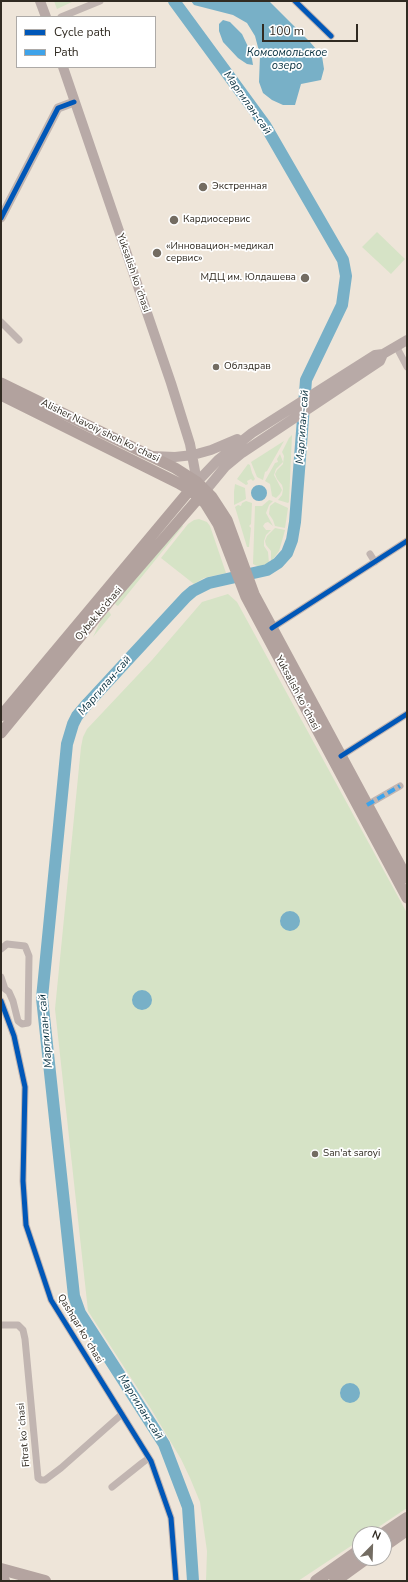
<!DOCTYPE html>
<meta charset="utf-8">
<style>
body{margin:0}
#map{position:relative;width:408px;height:1582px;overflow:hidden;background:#eee5d9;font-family:"Nunito Sans",sans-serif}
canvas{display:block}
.frame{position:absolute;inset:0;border:2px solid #312b22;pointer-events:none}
.legend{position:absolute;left:16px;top:16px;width:140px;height:52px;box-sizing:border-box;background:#fff;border:1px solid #adaaa7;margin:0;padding:5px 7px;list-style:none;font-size:12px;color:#312b22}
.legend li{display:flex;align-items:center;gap:8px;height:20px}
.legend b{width:20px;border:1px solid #adaaa7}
.north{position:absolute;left:352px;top:1526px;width:40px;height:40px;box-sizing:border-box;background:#fff;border:1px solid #adaaa7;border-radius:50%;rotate:23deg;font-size:11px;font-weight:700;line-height:16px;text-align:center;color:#312b22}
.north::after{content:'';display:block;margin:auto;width:14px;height:18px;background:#736c62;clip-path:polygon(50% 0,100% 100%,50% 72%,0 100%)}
.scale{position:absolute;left:262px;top:24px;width:96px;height:18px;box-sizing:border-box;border:2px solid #312b22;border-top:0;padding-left:5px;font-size:12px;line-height:14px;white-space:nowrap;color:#312b22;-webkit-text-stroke:3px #fff;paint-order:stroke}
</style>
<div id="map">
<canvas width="408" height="1582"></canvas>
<div class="frame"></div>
<ul class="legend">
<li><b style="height:5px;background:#0057b8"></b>Cycle path</li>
<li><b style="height:5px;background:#3ea3ea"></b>Path</li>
</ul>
<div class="north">N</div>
<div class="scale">100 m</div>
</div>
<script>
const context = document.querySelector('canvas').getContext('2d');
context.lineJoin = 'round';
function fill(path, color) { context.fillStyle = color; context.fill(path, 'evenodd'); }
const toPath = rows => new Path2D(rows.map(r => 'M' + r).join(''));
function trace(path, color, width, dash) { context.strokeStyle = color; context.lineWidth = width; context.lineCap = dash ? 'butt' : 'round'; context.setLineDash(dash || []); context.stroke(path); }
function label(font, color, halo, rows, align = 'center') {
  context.font = font + ' "Nunito Sans",sans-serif'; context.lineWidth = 3.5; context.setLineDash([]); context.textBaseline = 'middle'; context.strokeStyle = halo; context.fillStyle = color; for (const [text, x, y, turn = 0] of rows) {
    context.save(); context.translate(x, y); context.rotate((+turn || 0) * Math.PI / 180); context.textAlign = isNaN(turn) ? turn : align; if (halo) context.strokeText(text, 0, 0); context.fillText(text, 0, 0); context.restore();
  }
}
fill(toPath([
 [54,1,74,1,57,9],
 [377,232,405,259,391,274,362,247],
 [292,435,289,502,288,503,278,500,282,495,283,489,282,485,277,479,275,474,277,470,283,464,284,456,282,452,289,438],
 [284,441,267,471,265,472,263,480,257,477,251,462],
 [280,454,283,462,276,469,274,475,282,490,280,494,276,498,272,496,270,484,265,481,275,463,278,462,277,459],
 [248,464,250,465,252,473,255,479,253,481,251,479,247,481,248,484,246,485,237,479],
 [235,484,245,488,246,499,234,505,234,492],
 [269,500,273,501,269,505,266,513,273,526,268,522,265,523,263,526,266,530,271,530,266,535,264,541,264,546,268,552,269,563,259,567,253,564,255,506,262,506],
 [246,501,252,503,251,524,249,526,251,528,249,547,247,547,235,507,238,505,241,506,242,503],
 [275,502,288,508,285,528,275,526,273,520,269,514,270,506],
 [199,519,207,522,210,526,226,573,204,578,194,584,161,558,188,524,194,520],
 [182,525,183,526,118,606,116,605,115,603],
 [275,528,285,530,284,534,279,551,271,562,271,551,266,545,265,541,267,536],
 [228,594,237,602,407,913,407,1508,368,1534,360,1534,360,1540,298,1581,206,1581,207,1551,200,1502,190,1478,181,1459,151,1409,88,1311,55,1009,81,747,83,737,87,729,152,660,202,602],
 [109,611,111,615,93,637,101,620]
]), '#d6e3c6');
fill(toPath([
 [191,1,269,1,310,42,322,56,324,69,321,80,301,84,295,105,283,105,272,100,263,93,259,82,260,55,255,36,247,23,233,15,194,5],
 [223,20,230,22,242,34,251,53,253,65,247,64,238,58,223,42,219,31,219,24],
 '251 493a8 8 0 1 1 16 0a8 8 0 1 1-16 0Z',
 '280 921a10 10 0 1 1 20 0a10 10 0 1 1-20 0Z',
 '132 1000a10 10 0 1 1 20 0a10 10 0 1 1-20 0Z',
 '340 1393a10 10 0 1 1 20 0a10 10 0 1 1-20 0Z'
]), '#78b0c7');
trace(toPath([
 [174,1,265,125,343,260,346,276,342,305,306,380,295,522,292,540,287,553,278,563,267,570,209,583,193,591,186,597,88,703,77,716,73,724,67,744,42,998,74,1296,80,1313,164,1444,188,1507,193,1581]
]), '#78b0c7', 12);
trace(toPath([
 [295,1,331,36],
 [61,17,100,1],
 [1,322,19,340],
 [396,346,407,367],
 [370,554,375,562],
 [272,628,407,541],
 [341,756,407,714],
 [367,805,400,786],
 [1,949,7,944,25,946,29,956,28,1023,22,1024,18,1021,13,1001,9,992,5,989,1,977],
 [1,1001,14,1036,25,1087,23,1181,26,1225,51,1300,151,1461,171,1518,176,1581],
 [1,1325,18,1325,23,1330,25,1339,38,1478,41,1480,45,1480,61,1468,122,1414],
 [112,1487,142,1463,149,1458]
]), '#c1b5b1', 7);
trace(toPath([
 [1,218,58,108,74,102]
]), '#c1b5b1', 9);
trace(toPath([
 [40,1,46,17],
 [63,67,171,383,190,444,197,482],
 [151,456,175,457,193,455,211,450,237,439],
 [197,482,218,460,252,433,375,355,383,354,407,340],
 [206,490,225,467,242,453,380,361,383,354]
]), '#b8aaa7', 10);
trace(toPath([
 [1,383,175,468,197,482,212,497,227,520,254,594,407,878],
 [1,395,178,483,190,490,205,503,218,524,246,597,407,898],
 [1,716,194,485],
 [1,733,108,603,203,493]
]), '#b2a29e', 11);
trace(toPath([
 [383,1534,407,1518],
 [384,1546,407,1530],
 [1,1569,45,1581],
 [1,1580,4,1581],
 [316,1581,360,1550],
 [335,1581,367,1558]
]), '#b4a4a0', 12);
trace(toPath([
 [367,805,400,786]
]), '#3ea3ea', 4, [8, 4]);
trace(toPath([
 [295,1,331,36],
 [1,218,58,108,74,102],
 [272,628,407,541],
 [341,756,407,714],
 [1,1001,14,1036,25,1087,23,1181,26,1225,51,1300,151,1461,171,1518,176,1581]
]), '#0057b8', 5);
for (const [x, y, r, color] of [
 [203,187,5,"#736c62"],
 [174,220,5,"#736c62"],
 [157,253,5,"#736c62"],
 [305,278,5,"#736c62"],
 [216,367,4,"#736c62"],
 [315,1154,4,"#736c62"]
]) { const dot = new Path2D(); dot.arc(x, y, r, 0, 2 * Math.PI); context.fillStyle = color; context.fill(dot); trace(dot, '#fff', 1.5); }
label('10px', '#312b22', '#fff', [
 ["Экстренная",212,187],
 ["Кардиосервис",183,220],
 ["«Инновацион-медикал",166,247],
 ["сервис»",166,259],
 ["МДЦ им. Юлдашева",296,278,"right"],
 ["Облздрав",224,367],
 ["San'at saroyi",323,1154]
], 'left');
label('10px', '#312b22', '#fff', [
 ["Yuksalish koʻchasi",133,273,71],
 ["Alisher Navoiy shoh koʻchasi",100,431,26],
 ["Oybek ko‘chasi",99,614,-50],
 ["Yuksalish koʻchasi",297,693,62],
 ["Qashqar koʻchasi",80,1329,59],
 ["Fitrat koʻchasi",24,1435,-95]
]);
label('italic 11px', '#072f3e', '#fff', [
 ["Комсомольское",287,53],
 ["озеро",287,66],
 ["Маргилан-сай",247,103,55],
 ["Маргилан-сай",303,427,-86],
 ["Маргилан-сай",105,686,-49],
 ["Маргилан-сай",46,1031,-95],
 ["Маргилан-сай",140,1407,58]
]);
</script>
